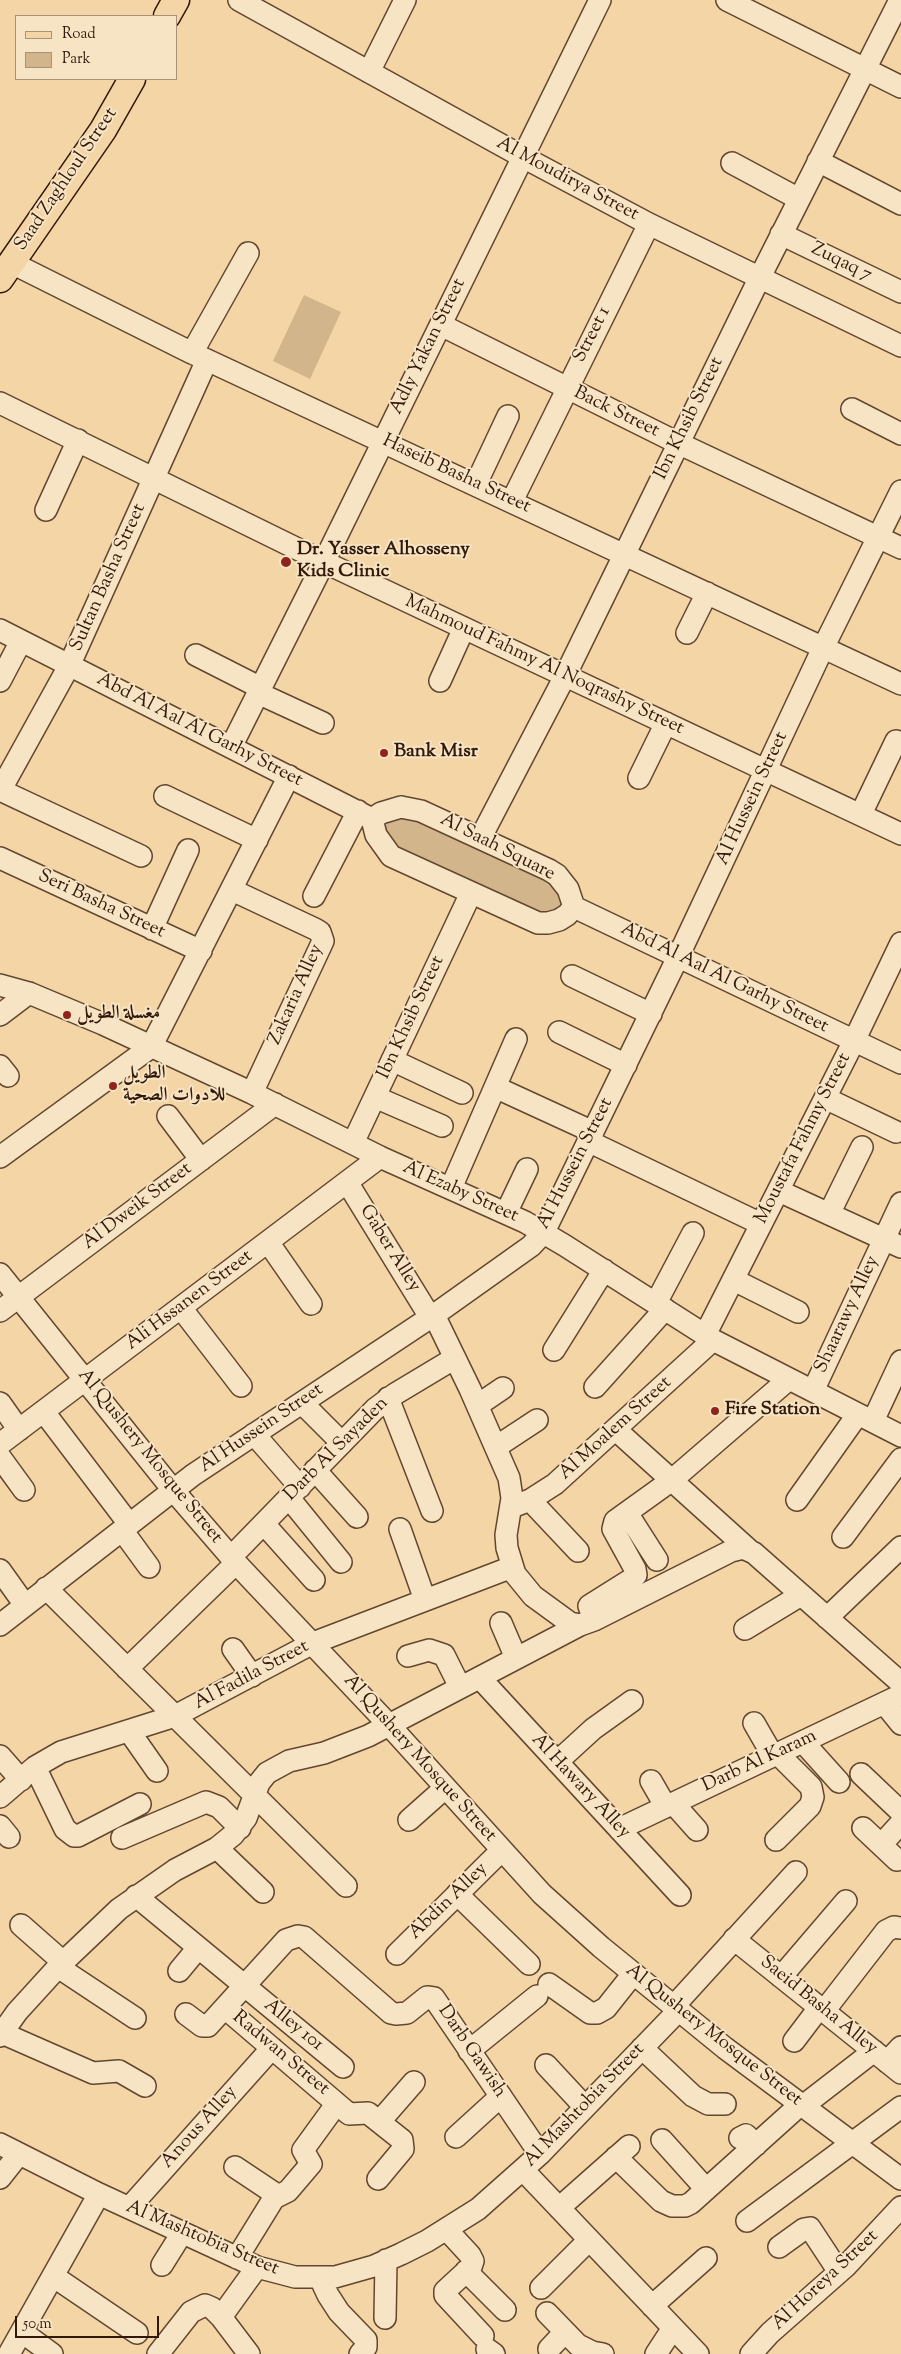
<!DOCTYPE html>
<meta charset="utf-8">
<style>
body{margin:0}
#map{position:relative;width:901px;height:2354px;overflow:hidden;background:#f3d5a6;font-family:"Sorts Mill Goudy",serif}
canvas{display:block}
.legend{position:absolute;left:15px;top:15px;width:162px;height:65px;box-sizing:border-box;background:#f7e4c5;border:1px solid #a8927a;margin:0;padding:6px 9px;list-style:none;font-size:15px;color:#321809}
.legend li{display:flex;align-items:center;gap:10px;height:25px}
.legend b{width:25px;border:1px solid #a8927a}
.scale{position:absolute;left:15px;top:2316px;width:144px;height:22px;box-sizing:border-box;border:2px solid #321809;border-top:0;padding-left:6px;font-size:15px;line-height:18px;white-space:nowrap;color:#321809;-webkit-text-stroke:4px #f7e4c5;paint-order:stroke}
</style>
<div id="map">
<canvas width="901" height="2354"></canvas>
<ul class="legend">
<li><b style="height:6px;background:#f3d5a6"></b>Road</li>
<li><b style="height:14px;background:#d2b58b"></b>Park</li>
</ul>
<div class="scale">50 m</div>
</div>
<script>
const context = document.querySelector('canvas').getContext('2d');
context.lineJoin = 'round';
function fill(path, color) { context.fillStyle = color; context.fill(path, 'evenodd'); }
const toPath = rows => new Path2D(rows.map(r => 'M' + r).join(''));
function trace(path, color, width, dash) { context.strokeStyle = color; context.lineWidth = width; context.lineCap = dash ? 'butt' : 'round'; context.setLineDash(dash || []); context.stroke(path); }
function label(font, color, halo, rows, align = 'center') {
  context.font = font + ' "Sorts Mill Goudy",Amiri,serif'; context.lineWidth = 4; context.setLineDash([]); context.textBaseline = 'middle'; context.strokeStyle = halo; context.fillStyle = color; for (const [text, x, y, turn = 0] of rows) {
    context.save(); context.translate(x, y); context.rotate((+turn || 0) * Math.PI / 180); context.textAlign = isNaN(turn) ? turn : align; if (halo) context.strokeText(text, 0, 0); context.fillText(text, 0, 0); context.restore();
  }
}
fill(toPath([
 [304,295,341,312,310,379,273,361],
 [408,813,556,882,567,905,546,917,395,851,378,820]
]), '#d2b58b');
const minor = toPath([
 [239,0,523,157,649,224,901,346],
 [727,0,901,87],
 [369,72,405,0],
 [818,161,901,204],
 [732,163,799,199],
 [781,234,901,292],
 [12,263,192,353,901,684],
 [441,325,678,443,901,548],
 [192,353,248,253],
 [0,403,324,562,901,834],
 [852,409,901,434],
 [476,484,508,416],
 [512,501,649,224],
 [46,510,78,440],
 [0,630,372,819],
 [687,633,707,593],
 [196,655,261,688],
 [0,681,21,641],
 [440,681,464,628],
 [258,693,323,723],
 [231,747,324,562,600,0],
 [639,778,666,723],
 [0,790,141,856],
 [0,791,69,666,207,360],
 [165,796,257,840],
 [401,807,421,811,549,870,557,875,568,889,574,907,567,915,559,920,548,923,538,923,391,856,376,835,372,819,381,813,401,807],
 [861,814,896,741],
 [481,837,565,676,759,279,900,0],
 [0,858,201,951],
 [232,890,315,929,320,932,323,941,252,1093],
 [314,896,358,811],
 [574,907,901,1063],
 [152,929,188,850],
 [572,976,651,1014],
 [0,985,29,993,103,1024,252,1093,380,1157,525,1222,564,1245,713,1340,901,1436],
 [0,1015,29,993],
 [559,1032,626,1065],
 [392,1060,462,1093],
 [0,1066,8,1076],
 [495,1087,593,1132],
 [375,1097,442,1126],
 [825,1098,896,1132],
 [168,1116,201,1160],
 [588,1141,761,1224],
 [353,1143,471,893],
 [0,1157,151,1047,289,776],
 [347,1182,430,1317],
 [451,1188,516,1039],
 [779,1191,901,1247],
 [506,1213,527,1169],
 [829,1214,862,1147],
 [268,1242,311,1304],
 [0,1274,173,1490,236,1563,389,1725,542,1894,601,1947,725,2048,901,2179],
 [734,1280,798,1312],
 [656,1303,693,1233],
 [181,1308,241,1386],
 [0,1311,275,1104],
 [434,1315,470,1389,509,1478,512,1498,506,1535,507,1548,515,1574,533,1596,570,1623,580,1625,594,1620,731,1551,743,1548,754,1553,901,1683],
 [705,1335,854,1041,901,943],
 [554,1350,604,1270],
 [595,1387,665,1309],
 [813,1391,901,1203],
 [388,1398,432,1511],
 [0,1403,19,1430],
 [302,1403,342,1443],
 [478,1405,503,1388],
 [44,1412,129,1524],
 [873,1421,901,1361],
 [616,1430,749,1550],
 [254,1434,300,1487],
 [0,1444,380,1157],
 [496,1447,537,1420],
 [0,1457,24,1490],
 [315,1470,357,1517],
 [289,1498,341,1562],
 [530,1500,578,1551],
 [797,1500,858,1414],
 [512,1507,530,1500,555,1484,713,1340],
 [627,1513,657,1560],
 [264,1524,314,1580],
 [400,1529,425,1600],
 [122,1530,149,1567],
 [843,1537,901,1459],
 [231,1557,375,1409,395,1394,455,1358],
 [0,1570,25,1605],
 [46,1588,346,1886],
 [827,1618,901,1547],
 [594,1620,589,1606,632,1579,636,1575,635,1569,613,1529,615,1521,672,1480,789,1379],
 [501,1623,516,1658],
 [0,1625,193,1475,434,1315,531,1246,544,1232,678,957,823,648,901,491],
 [745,1629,801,1595],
 [233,1649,252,1676],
 [408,1656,429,1650,444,1655,460,1687],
 [127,1669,236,1563],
 [480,1678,680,1895],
 [884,1703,901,1724],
 [754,1723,773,1756],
 [129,1731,157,1771],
 [803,1742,839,1782],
 [0,1756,21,1780],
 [557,1762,593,1729,632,1701],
 [35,1767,65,1829,74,1836,78,1836,140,1804],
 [861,1774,901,1812],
 [651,1781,666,1807],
 [0,1797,35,1767,61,1752,175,1716,313,1643,512,1567],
 [673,1803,697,1830],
 [409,1820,445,1788],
 [0,1826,9,1837],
 [863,1828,897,1860],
 [619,1829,901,1695],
 [122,1838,206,1802,219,1807,240,1828],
 [776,1840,810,1806,813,1797,811,1787,778,1754],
 [881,1845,901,1823],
 [217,1848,263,1892],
 [457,1894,529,1964],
 [136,1896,343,2067],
 [21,1925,63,1962],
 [734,1939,901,2073],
 [397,1954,502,1850],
 [58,1967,135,2018],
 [179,1971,198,1948],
 [781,1977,846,1901],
 [549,1984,590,2013,597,2013,606,2008,633,1974],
 [673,2007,796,1872],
 [225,2008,349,2114,368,2113,402,2140,403,2149,378,2179],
 [824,2011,886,1931,894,1927,901,1928],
 [186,2014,202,2026,208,2026,286,1940,298,1936,304,1937,391,2013,396,2014,407,2013,427,1997,434,1998,540,2154],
 [2,2033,93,2073,119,2071,145,2086],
 [0,2036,17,2012,58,1967,119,1909,175,1870,217,1848,233,1835,246,1818,259,1783,267,1773,289,1761,324,1753,368,1736,580,1625],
 [794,2041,819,2008],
 [642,2048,693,2096,708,2104,725,2104],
 [469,2051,537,1996],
 [887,2062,901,2047],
 [546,2065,585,2107],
 [803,2106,874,2051],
 [380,2121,414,2082],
 [456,2137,501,2096],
 [740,2138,746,2135,756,2145],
 [662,2140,706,2189],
 [0,2144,99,2194,257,2267,295,2277,335,2277,374,2266,401,2254,427,2241,478,2209,540,2154,678,2011],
 [616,2157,661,2201,672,2206,685,2206,691,2203,801,2104],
 [235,2167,277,2195],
 [523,2170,698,2354],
 [0,2178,19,2154],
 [129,2208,272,2048],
 [559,2208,629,2146],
 [747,2221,901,2107],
 [447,2230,470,2255,473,2261,471,2267,445,2291,445,2295,483,2336],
 [779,2247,804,2229,810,2228,839,2272],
 [237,2258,274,2198,288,2191,311,2164,303,2150,335,2106,335,2102],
 [162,2265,182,2233],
 [466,2271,505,2310],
 [53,2276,137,2333],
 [320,2278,328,2295,339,2312,366,2340,366,2347,360,2354],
 [541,2288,589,2240],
 [652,2306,706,2258],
 [547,2313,578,2345,592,2352,603,2354],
 [221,2317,257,2267],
 [385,2318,386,2260],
 [22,2332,52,2354],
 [487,2349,494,2354],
 [549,2349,565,2332],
 [9,2354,99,2194],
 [158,2354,191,2312,205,2305,212,2308,221,2317,249,2354],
 [656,2354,673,2328],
 [751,2354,770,2333,846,2266,901,2207]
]);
const major = toPath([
 [167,16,176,0],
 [0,279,103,130,132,79]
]);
trace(minor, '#624730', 24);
trace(major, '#321809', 29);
trace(minor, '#f7e4c5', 21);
trace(major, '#f3d5a6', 26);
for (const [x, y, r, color] of [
 [286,562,6,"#8f2418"],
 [384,753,5,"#8f2418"],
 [67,1015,5,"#8f2418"],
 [113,1086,5,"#8f2418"],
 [715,1411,5,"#8f2418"]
]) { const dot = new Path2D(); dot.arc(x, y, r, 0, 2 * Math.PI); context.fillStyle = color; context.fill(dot); trace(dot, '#f7e4c5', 2); }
label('19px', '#321809', '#f7e4c5', [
 ["Saad Zaghloul Street",67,180,-56],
 ["Al Moudirya Street",567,180,28],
 ["Zuqaq 7",841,263,26],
 ["Street 1",593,335,-63],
 ["Adly Yakan Street",429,347,-64],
 ["Back Street",616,413,26],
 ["Ibn Khsib Street",690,419,-64],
 ["Haseib Basha Street",456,475,25],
 ["Sultan Basha Street",109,578,-66],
 ["Mahmoud Fahmy Al Noqrashy Street",544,666,25],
 ["Abd Al Aal Al Garhy Street",199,731,27],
 ["Al Hussein Street",753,799,-65],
 ["Al Saah Square",497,848,27],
 ["Seri Basha Street",101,905,25],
 ["Abd Al Aal Al Garhy Street",724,979,26],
 ["Zakaria Alley",297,995,-66],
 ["Ibn Khsib Street",412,1018,-65],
 ["Moustafa Fahmy Street",804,1139,-63],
 ["Al Hussein Street",576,1164,-63],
 ["Al Ezaby Street",460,1193,24],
 ["Al Dweik Street",138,1207,-37],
 ["Gaber Alley",389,1249,58],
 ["Ali Hssanen Street",190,1301,-37],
 ["Shaarawy Alley",848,1315,-65],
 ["Al Hussein Street",262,1429,-34],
 ["Al Moalem Street",616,1429,-42],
 ["Darb Al Sayaden",337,1450,-45],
 ["Al Qushery Mosque Street",149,1457,51],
 ["Al Fadila Street",252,1676,-28],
 ["Al Qushery Mosque Street",419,1759,48],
 ["Darb Al Karam",760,1762,-25],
 ["Al Hawary Alley",580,1787,47],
 ["Abdin Alley",449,1902,-44],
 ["Saeid Basha Alley",818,2006,39],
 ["Alley 101",293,2026,39],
 ["Al Qushery Mosque Street",713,2036,38],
 ["Darb Gawish",471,2052,56],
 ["Radwan Street",280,2054,40],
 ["Al Mashtobia Street",585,2106,-46],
 ["Anous Alley",200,2128,-48],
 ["Al Mashtobia Street",202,2239,23],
 ["Al Horeya Street",826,2281,-43]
]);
label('bold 19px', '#321809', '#f7e4c5', [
 ["Dr. Yasser Alhosseny",297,551],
 ["Kids Clinic",297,573],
 ["Bank Misr",394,753],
 ["مغسلة الطويل",77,1015],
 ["الطويل",123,1075],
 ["للادوات الصحية",123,1097],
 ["Fire Station",725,1411]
], 'left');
</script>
